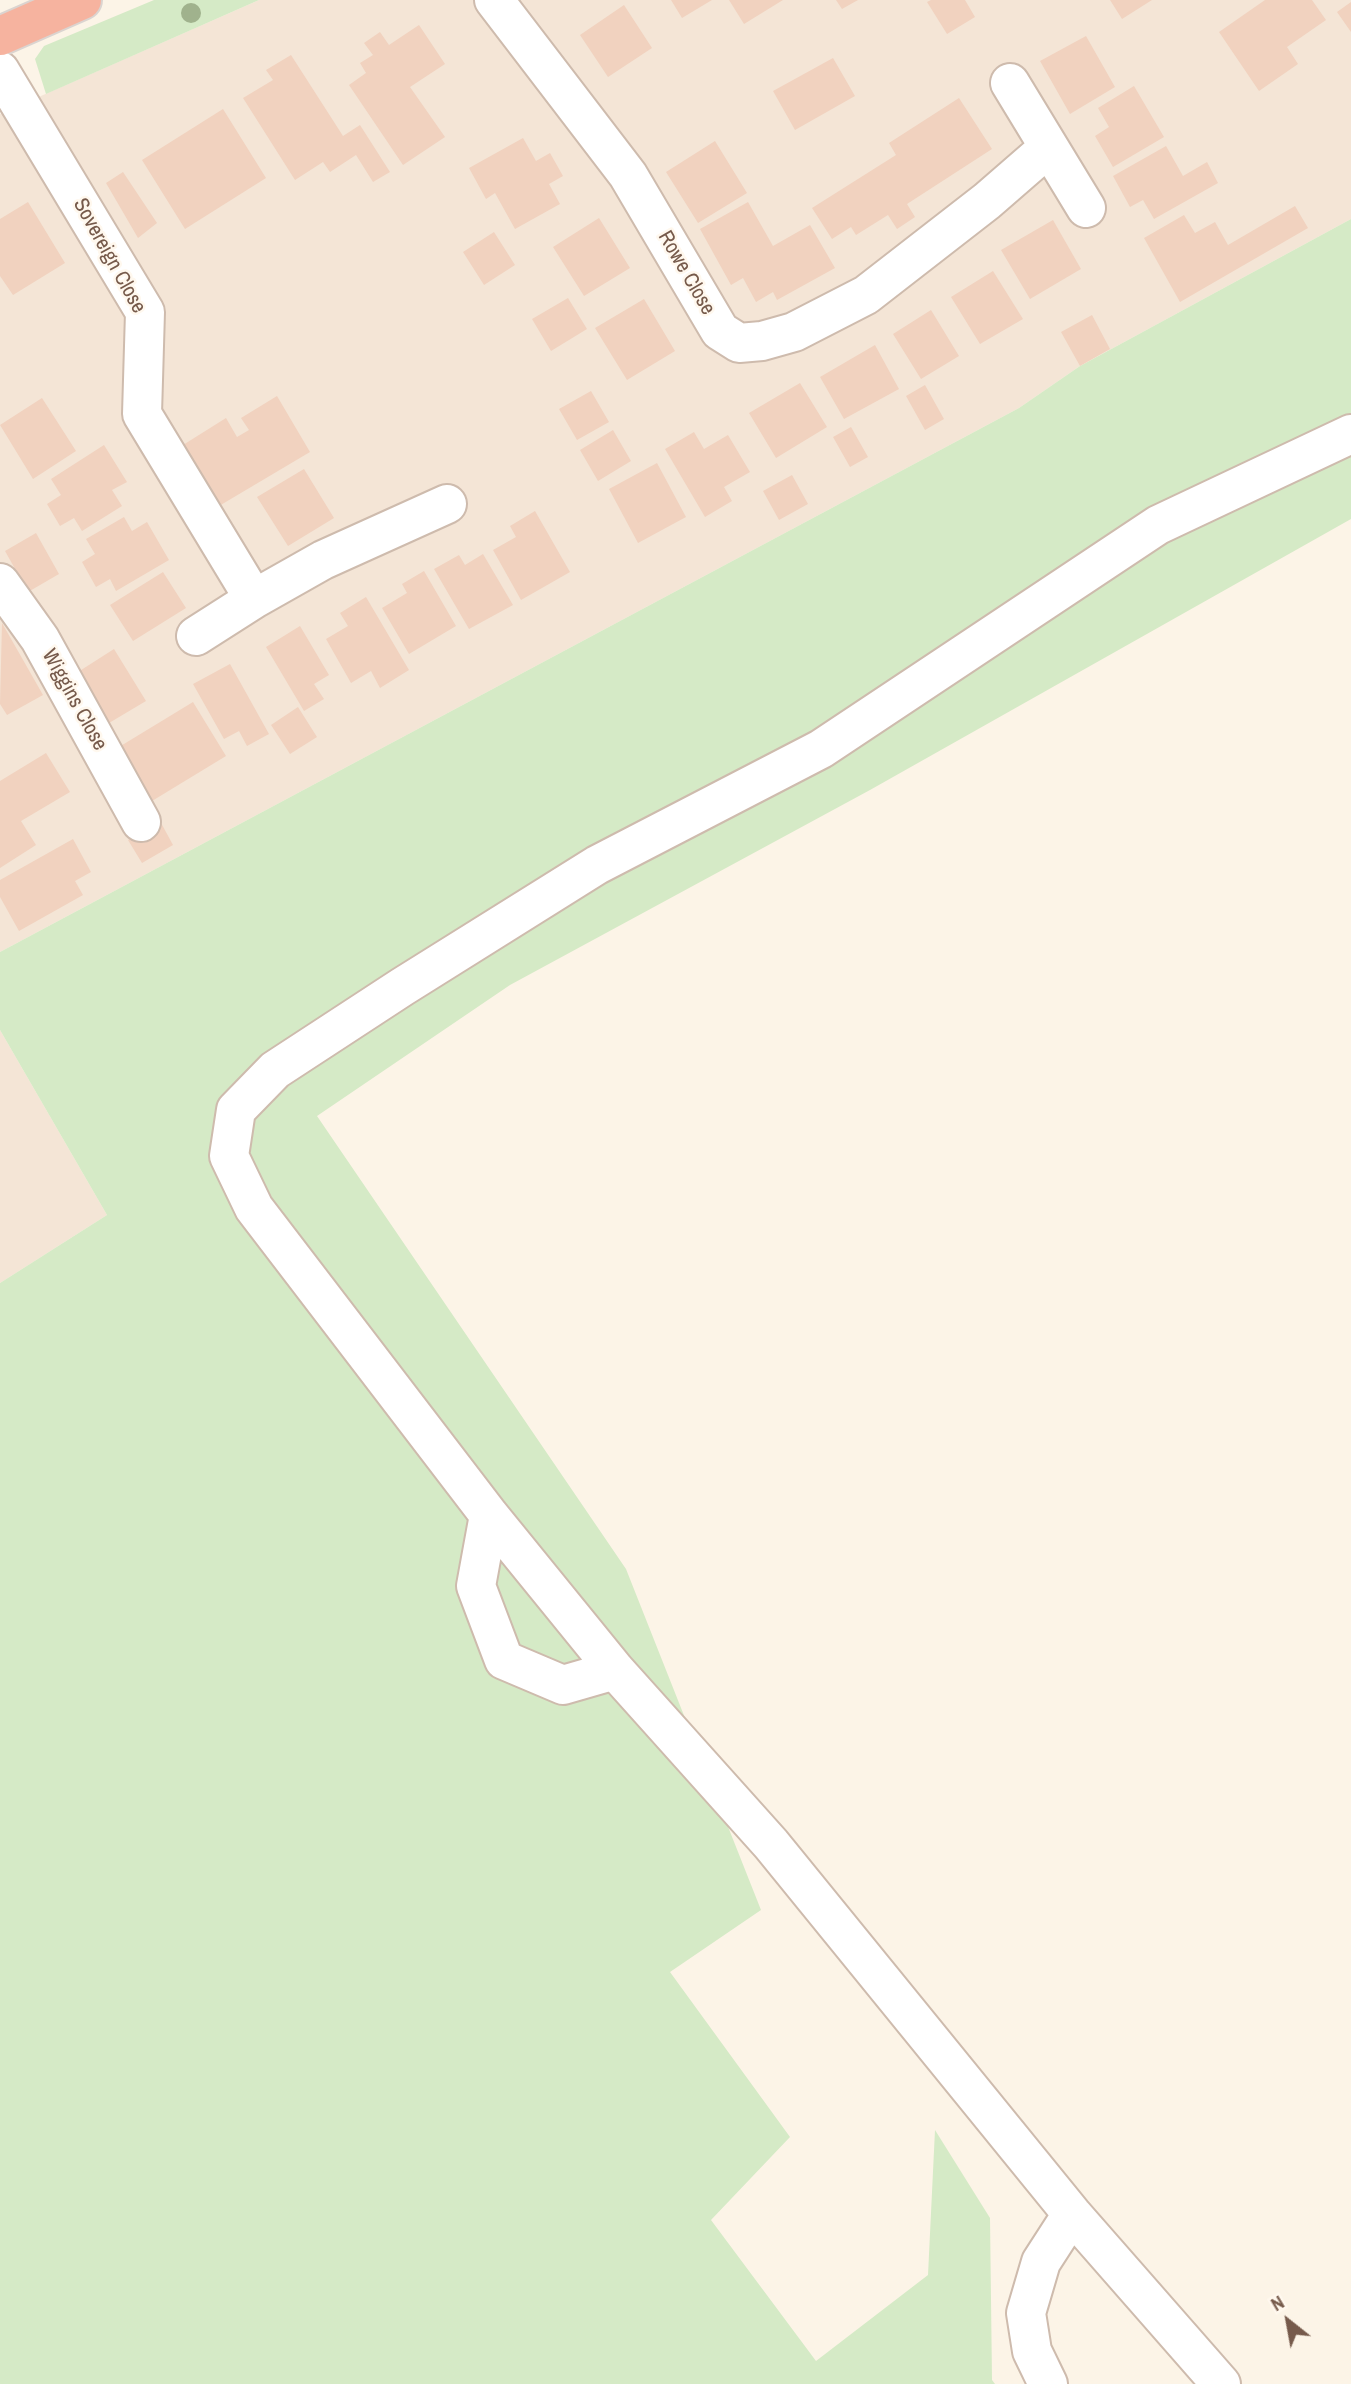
<!DOCTYPE html>
<style>
body{margin:0}
#map{position:relative;width:1351px;height:2384px;overflow:hidden;background:#fcf4e7;font-family:"Archivo Narrow",sans-serif}
canvas{display:block}
.north{position:absolute;left:1253px;top:2286px;width:70px;height:70px;-webkit-text-stroke:5px #fff8ee;paint-order:stroke;rotate:329deg;font-size:19px;font-weight:700;line-height:28px;text-align:center;color:#765a4b}
.north::after{content:'';display:block;margin:auto;width:24px;height:32px;background:#765a4b;clip-path:polygon(50% 0,100% 100%,50% 72%,0 100%)}
</style>
<div id="map">
<canvas width="1351" height="2384"></canvas>
<div class="north">N</div>
</div>
<script>
const context = document.querySelector('canvas').getContext('2d');
context.lineJoin = 'round';
function fill(path, color) { context.fillStyle = color; context.fill(path, 'evenodd'); }
const toPath = rows => new Path2D(rows.map(r => 'M' + r).join(''));
function trace(path, color, width, dash) { context.strokeStyle = color; context.lineWidth = width; context.lineCap = dash ? 'butt' : 'round'; context.setLineDash(dash || []); context.stroke(path); }
function label(font, color, halo, rows, align = 'center') {
  context.font = font + ' "Archivo Narrow",sans-serif'; context.lineWidth = 5; context.setLineDash([]); context.textBaseline = 'middle'; context.strokeStyle = halo; context.fillStyle = color; for (const [text, x, y, turn = 0] of rows) {
    context.save(); context.translate(x, y); context.rotate((+turn || 0) * Math.PI / 180); context.textAlign = isNaN(turn) ? turn : align; if (halo) context.strokeText(text, 0, 0); context.fillText(text, 0, 0); context.restore();
  }
}
fill(toPath([
 [259,0,1351,0,1351,219,1080,366,1019,408,0,952,0,114],
 [0,1030,107,1215,0,1283]
]), '#f4e5d6');
fill(toPath([
 [154,0,259,0,46,94,35,59,44,46],
 [1351,219,1351,519,870,790,510,985,317,1116,626,1569,761,1910,670,1972,790,2137,711,2220,816,2361,928,2275,935,2130,990,2218,992,2380,995,2384,0,2384,0,1283,107,1215,0,1030,0,952,1019,408,1080,366]
]), '#d5eac6');
fill(toPath([
 [671,0,712,0,682,18],
 [729,0,783,0,744,24],
 [836,0,858,0,842,9],
 [931,0,965,0,975,17,947,34,927,2],
 [1110,0,1152,0,1122,19],
 [1265,0,1312,0,1326,20,1287,47,1298,64,1259,91,1219,32],
 [1351,2,1351,32,1337,12],
 [624,5,652,48,608,77,580,35],
 [419,25,445,64,410,87,445,137,403,165,349,85,366,73,360,63,373,55,364,43,380,32,389,45],
 [1086,36,1115,87,1070,114,1040,61],
 [291,55,343,136,360,125,390,172,373,182,356,155,330,172,323,162,295,180,243,98,273,80,266,70],
 [833,58,855,96,795,130,773,91],
 [1134,86,1164,137,1113,167,1095,136,1109,127,1098,108],
 [959,98,992,149,907,204,915,217,897,229,888,215,856,235,851,227,832,239,812,208,896,155,889,143],
 [223,109,266,178,185,229,142,160],
 [523,138,536,161,550,153,563,176,549,184,560,204,515,229,495,193,486,199,469,168],
 [715,141,747,193,698,223,666,172],
 [1166,146,1183,176,1207,162,1218,183,1154,219,1143,200,1130,207,1113,176],
 [123,172,157,223,138,238,106,183],
 [28,202,65,263,13,295,0,276,0,219],
 [748,202,773,246,810,225,835,268,777,300,773,292,756,302,743,278,731,285,700,229],
 [1295,206,1308,228,1180,302,1144,238,1184,215,1195,233,1215,222,1228,245],
 [599,218,630,268,584,296,553,247],
 [1053,220,1081,269,1030,299,1001,250],
 [494,232,515,265,484,285,463,252],
 [993,271,1023,319,980,344,951,297],
 [568,298,587,329,551,351,532,319],
 [644,299,675,351,627,380,595,328],
 [931,310,959,356,921,379,893,334],
 [1092,315,1110,349,1080,366,1061,332],
 [875,345,899,389,844,419,820,377],
 [800,383,827,427,776,458,749,413],
 [925,385,944,419,925,430,906,396],
 [591,391,609,422,577,440,559,409],
 [277,396,310,452,219,506,183,445,226,418,237,437,249,430,241,418],
 [42,398,76,451,33,479,0,425],
 [851,427,868,457,850,467,833,437],
 [613,430,631,461,598,481,580,450],
 [694,432,704,449,728,435,750,472,724,487,732,501,705,517,665,449],
 [104,445,127,482,112,490,122,506,82,531,74,518,60,526,47,504,61,495,51,479],
 [657,463,686,517,638,543,609,489],
 [304,469,334,518,288,546,257,497],
 [792,475,808,504,779,520,763,491],
 [535,511,570,572,521,600,493,550,516,537,510,526],
 [124,517,132,531,147,522,169,560,116,591,110,579,96,587,82,562,95,554,86,539],
 [36,533,59,574,28,592,5,551],
 [483,554,513,605,469,629,434,569,459,555,465,565],
 [424,571,456,626,409,654,382,608,407,593,402,584],
 [163,572,186,608,133,641,110,605],
 [366,597,409,670,380,688,371,671,351,683,326,639,348,626,340,613],
 [2,623,43,695,7,715,0,704],
 [300,626,329,675,314,684,324,699,304,711,266,647],
 [114,649,146,701,109,723,78,672],
 [230,664,269,734,247,746,239,731,224,739,193,684],
 [193,702,226,756,152,801,119,747],
 [298,707,317,737,290,754,271,725],
 [46,753,70,792,21,821,36,845,0,868,0,781],
 [160,821,173,845,142,863,128,840],
 [73,839,91,872,75,881,83,895,19,931,0,897,0,880]
]), '#f1d2bf');
const minor = toPath([
 [494,0,628,175,720,331,739,343,762,341,794,332,866,295,987,201,1048,148],
 [0,71,145,312,142,414,254,599],
 [1010,83,1086,208],
 [0,583,40,639,141,822],
 [196,636,254,599,323,560,447,504],
 [489,1515,476,1586,504,1660,563,1685,615,1670],
 [1048,2384,1032,2351,1026,2313,1041,2262,1072,2214],
 [1221,2384,1072,2214,771,1844,615,1670,489,1515,254,1208,229,1156,236,1110,275,1070,402,987,597,865,821,749,1158,525,1351,434]
]);
const highway = toPath([
 [0,36,82,0]
]);
trace(minor, '#cebbad', 42);
trace(highway, '#dbd4d0', 42);
trace(minor, '#fff', 38);
trace(highway, '#f6b39f', 38);
context.fillStyle = '#a0b28d';
for (const [x, y] of [
 [191,13]
]) { context.beginPath(); context.arc(x, y, 10, 0, 2 * Math.PI); context.fill(); }
label('21px', '#765a4b', '#fff8ee', [
 ["Sovereign Close",109,256,61],
 ["Rowe Close",686,273,60],
 ["Wiggins Close",74,700,61]
]);
</script>
